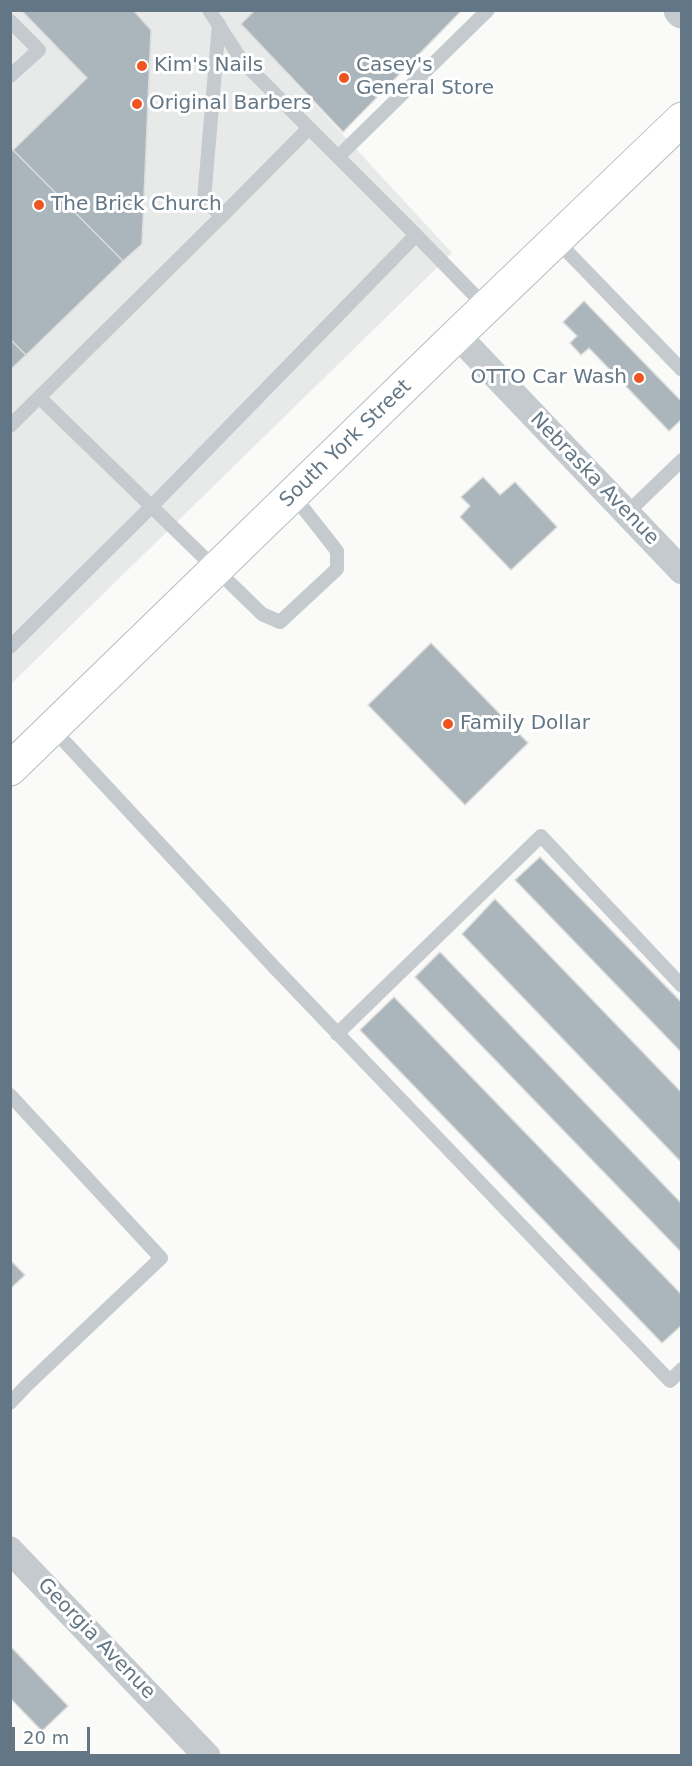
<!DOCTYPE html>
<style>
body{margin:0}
#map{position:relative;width:692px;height:1766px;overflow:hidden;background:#fafaf8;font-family:"DejaVu Sans",sans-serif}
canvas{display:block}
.frame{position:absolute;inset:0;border:12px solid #637685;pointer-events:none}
.scale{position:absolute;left:12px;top:1727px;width:78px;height:27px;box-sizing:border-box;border:3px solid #637685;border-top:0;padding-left:8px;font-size:18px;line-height:21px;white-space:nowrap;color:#637685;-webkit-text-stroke:4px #fff;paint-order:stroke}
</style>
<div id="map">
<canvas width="692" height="1766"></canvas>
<div class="frame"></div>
<div class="scale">20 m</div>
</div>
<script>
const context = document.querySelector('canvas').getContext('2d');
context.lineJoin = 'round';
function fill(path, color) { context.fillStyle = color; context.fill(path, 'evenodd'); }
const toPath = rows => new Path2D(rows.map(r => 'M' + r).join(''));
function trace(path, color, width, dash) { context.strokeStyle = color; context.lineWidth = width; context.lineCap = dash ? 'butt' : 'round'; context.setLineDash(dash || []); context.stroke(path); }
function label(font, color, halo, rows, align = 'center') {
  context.font = font + ' "DejaVu Sans",sans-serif'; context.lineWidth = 6; context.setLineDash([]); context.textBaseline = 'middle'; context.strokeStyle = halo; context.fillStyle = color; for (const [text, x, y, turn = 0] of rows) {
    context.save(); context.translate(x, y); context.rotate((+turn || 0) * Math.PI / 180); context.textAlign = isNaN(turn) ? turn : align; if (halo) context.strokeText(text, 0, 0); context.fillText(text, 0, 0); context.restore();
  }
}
fill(toPath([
 [11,11,255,11,241,24,452,253,11,684]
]), '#e8e9e9');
const building = toPath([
 [21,10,133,10,151,30,142,244,123,261,13,150,87,78,21,10],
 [255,10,462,10,343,132,241,24,255,10],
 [10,147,123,261,26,355,10,339,10,147],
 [584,301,682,402,682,419,669,431,589,348,581,355,570,343,577,336,563,322,584,301],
 [10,339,26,355,10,370,10,339],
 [483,477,500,495,515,482,557,527,511,570,460,517,470,506,461,497,483,477],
 [431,643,528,743,465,805,368,705,431,643],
 [540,857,682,1003,682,1053,515,880,540,857],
 [495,899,682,1093,682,1163,462,934,495,899],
 [440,952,682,1204,682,1253,415,977,440,952],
 [394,997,682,1295,682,1325,662,1343,360,1030,394,997],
 [10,1260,25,1275,10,1289,10,1260],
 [10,1646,68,1706,42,1731,10,1698,10,1646]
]);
fill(building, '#abb5bc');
trace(building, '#dcdcda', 1.5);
const secondary = toPath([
 [10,769,457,335,682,119]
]);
trace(secondary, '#b7bec3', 35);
trace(toPath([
 [209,10,242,61,416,235,486,307],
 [10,21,39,50,10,76],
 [219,24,204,200,222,216,309,128],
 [338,157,488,10],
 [556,240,682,370],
 [40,398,262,614,280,622,337,569,337,551,293,495],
 [10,426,222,216],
 [627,513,682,460],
 [10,647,151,507,416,235],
 [52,728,274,967,670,1381,682,1369],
 [337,1034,541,836,682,986],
 [10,1095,161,1258,27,1385,10,1403]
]), '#c5cace', 14);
trace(toPath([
 [457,335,682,571],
 [10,1550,207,1756]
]), '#c5cace', 27);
trace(toPath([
 [680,10,682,12]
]), '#c5cace', 33);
trace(secondary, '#fff', 33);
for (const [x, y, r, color] of [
 [142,66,6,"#ef5523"],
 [344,78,6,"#ef5523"],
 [137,104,6,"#ef5523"],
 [39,205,6,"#ef5523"],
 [639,378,6,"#ef5523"],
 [448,724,6,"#ef5523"]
]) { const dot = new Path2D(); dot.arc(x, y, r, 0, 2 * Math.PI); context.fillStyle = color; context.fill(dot); trace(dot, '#fff', 2); }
label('20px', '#637685', '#fff', [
 ["Kim's Nails",154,66],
 ["Casey's",356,66],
 ["General Store",356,89],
 ["Original Barbers",149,104],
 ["The Brick Church",51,205],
 ["OTTO Car Wash",627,378,"right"],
 ["Family Dollar",460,724]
], 'left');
label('20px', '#637685', '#fff', [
 ["South York Street",346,444,-44],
 ["Nebraska Avenue",594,479,46],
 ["Georgia Avenue",96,1639,46]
]);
</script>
